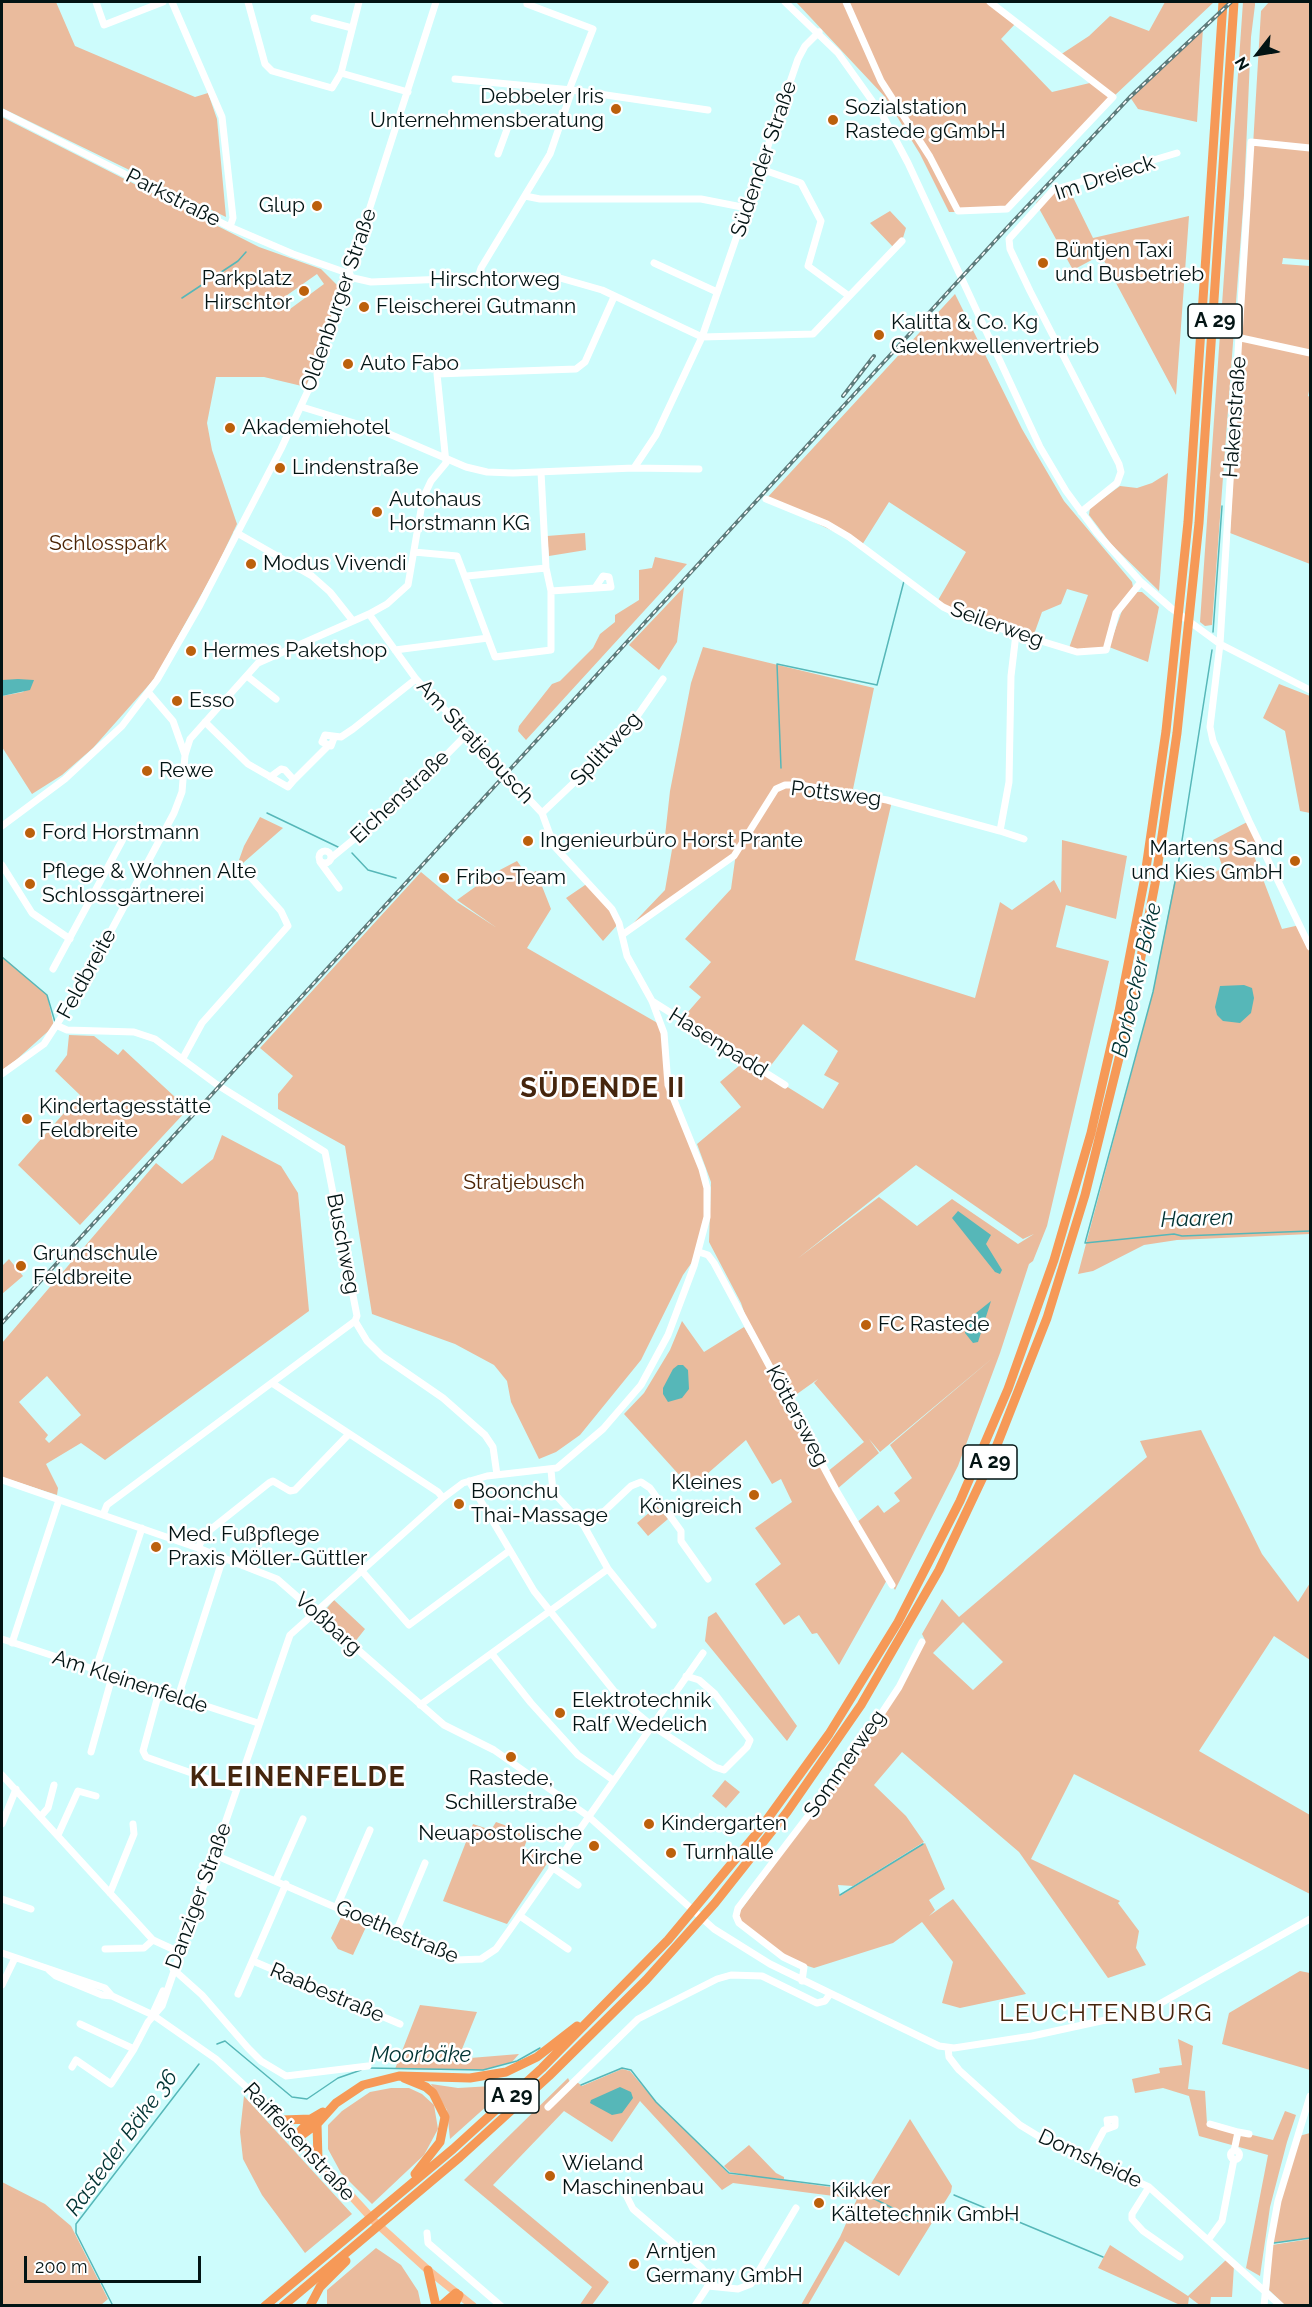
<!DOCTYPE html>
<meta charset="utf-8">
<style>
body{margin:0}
#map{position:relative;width:1312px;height:2307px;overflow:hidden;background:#cdfcfc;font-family:Raleway,sans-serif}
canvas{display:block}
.frame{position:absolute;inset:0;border:3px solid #031414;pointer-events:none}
.north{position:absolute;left:1228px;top:24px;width:60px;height:60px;-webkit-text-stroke:4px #fff;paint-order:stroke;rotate:239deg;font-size:16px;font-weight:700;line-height:24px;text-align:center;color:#031414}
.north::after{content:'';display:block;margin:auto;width:21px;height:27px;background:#031414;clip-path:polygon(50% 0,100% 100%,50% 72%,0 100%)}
.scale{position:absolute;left:24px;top:2256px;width:177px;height:27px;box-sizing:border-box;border:3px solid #031414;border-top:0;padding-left:8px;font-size:18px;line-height:21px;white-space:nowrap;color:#031414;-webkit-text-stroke:4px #fff;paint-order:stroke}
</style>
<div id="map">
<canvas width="1312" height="2307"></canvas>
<div class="frame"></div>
<div class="north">N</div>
<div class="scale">200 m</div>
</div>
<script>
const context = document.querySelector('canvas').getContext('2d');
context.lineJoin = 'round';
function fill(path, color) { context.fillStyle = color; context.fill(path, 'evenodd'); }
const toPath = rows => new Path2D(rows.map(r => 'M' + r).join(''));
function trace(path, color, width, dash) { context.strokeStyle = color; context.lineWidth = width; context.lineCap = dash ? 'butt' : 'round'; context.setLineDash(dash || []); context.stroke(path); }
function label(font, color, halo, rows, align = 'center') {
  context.font = font + ' Raleway,sans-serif'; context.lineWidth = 5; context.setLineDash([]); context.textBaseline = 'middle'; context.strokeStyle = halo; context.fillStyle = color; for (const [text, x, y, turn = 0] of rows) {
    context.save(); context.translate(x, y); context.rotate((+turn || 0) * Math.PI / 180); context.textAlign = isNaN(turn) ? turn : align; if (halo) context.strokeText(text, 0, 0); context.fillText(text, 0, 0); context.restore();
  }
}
fill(toPath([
 [2,2,56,2,75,46,195,97,208,93,217,119,226,217,2,108],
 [796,2,987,2,1016,23,1001,39,1052,92,1094,82,1060,55,1089,36,1110,16,1149,31,1165,2,1214,2,1113,97,1011,209,957,212,949,212,920,154,885,97],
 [1243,2,1255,2,1255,5,1251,37,1244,195,1212,625,1205,626,1200,622],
 [1269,2,1310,2,1310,260,1283,258,1282,264,1310,266,1310,386,1308,396,1310,397,1310,564,1230,533,1261,11],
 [1203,28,1197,122,1138,109,1130,97],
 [2,117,259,247,321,269,338,286,331,319,306,387,264,377,216,377,207,423,212,450,237,524,216,568,155,678,93,748,62,775,32,794,2,747,2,696,23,692,33,681,2,680],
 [317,274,324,284,290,309,283,298],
 [1068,187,1093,238,1189,216,1176,395,1101,255,1073,270,1036,203,1051,188],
 [890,211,906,228,902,241,894,248,870,223],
 [955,294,1022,429,1064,501,1132,582,1133,587,1115,610,1107,646,1093,651,1069,648,1088,595,1067,589,1061,604,1042,612,1033,637,969,619,937,602,966,552,889,502,862,545,766,499],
 [1168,473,1159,591,1111,544,1089,515,1090,508,1120,486,1137,488,1152,483],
 [585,533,586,550,549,556,547,536],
 [655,557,687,564,526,740,518,731,519,726,552,684,560,681,593,648,600,634,615,622,615,615,639,600,639,570,652,568],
 [684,587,677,642,659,670,629,645],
 [1137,592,1142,592,1159,607,1148,662,1109,647,1124,605],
 [703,647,874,688,852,794,892,801,855,960,975,998,1000,902,1012,910,1054,880,1061,893,1062,840,1127,856,1116,919,1066,905,1056,947,1109,961,1047,1226,1033,1261,1029,1264,1000,1353,958,1466,895,1590,888,1578,839,1665,817,1633,812,1634,799,1615,784,1625,755,1584,781,1564,755,1528,792,1502,781,1479,772,1484,746,1440,691,1488,624,1414,644,1393,670,1350,682,1321,704,1352,744,1327,790,1403,827,1472,864,1442,814,1383,818,1379,790,1399,751,1332,741,1303,709,1242,711,1182,697,1144,741,1107,720,1082,746,1060,681,1020,701,997,689,987,711,962,685,939,731,889,736,853,622,935,665,890,674,838,665,836,670,791,691,683],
 [803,1024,838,1051,824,1075,839,1083,823,1109,765,1073],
 [916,1165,1023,1239,1034,1234,1018,1244,952,1199,917,1226,879,1197,797,1259],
 [995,1356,890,1445,912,1478,894,1493,900,1501,884,1513,878,1505,856,1523,836,1490,879,1453,869,1439,880,1452],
 [1279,684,1310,696,1310,813,1300,811,1285,731,1263,718],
 [260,817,283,828,243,863,239,860,244,846],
 [1249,821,1263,847,1253,853,1282,929,1300,925,1310,947,1310,1234,1177,1240,1144,1245,1093,1271,1078,1274,1153,992,1175,878,1198,881,1223,868,1213,840],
 [517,861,528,876,536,871,551,909,527,948,661,1025,668,1085,702,1169,707,1210,695,1258,683,1275,641,1360,580,1435,556,1452,539,1459,511,1402,507,1381,494,1365,455,1344,372,1314,345,1146,278,1109,278,1094,293,1076,260,1048,421,872,457,902,497,928,457,900,496,872],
 [588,883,619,923,603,941,566,898],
 [2,956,47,995,54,1026,15,1061,2,1070],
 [69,1035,94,1036,118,1055,123,1049,188,1109,80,1225,18,1165,80,1095,55,1071,67,1055],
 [222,1135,281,1166,298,1193,309,1311,105,1460,81,1443,46,1464,58,1488,57,1495,2,1477,2,1343,156,1163,182,1184,213,1159],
 [47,1376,81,1415,49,1443,45,1439,48,1435,19,1402],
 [9,1259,23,1276,2,1294,2,1266],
 [1201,1430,1262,1554,1298,1602,1310,1583,1310,1660,1274,1636,1199,1751,1310,1815,1310,1894,1074,1774,1031,1859,1120,1901,1118,1903,1139,1931,1136,1948,1146,1965,1108,1978,1019,1852,902,1752,874,1785,906,1816,924,1842,853,1886,838,1885,840,1896,925,1843,945,1889,929,1900,935,1910,929,1916,953,1899,1026,1994,960,2008,942,2003,953,1962,922,1922,893,1943,814,1968,792,1961,741,1923,738,1914,801,1829,900,1688,925,1640,922,1634,942,1599,959,1617,1147,1457,1140,1441],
 [963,1622,1003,1662,973,1690,933,1653],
 [657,1506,668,1519,648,1536,637,1523],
 [334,1600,365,1629,354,1643,321,1615],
 [716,1612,797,1726,787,1741,705,1641,708,1617],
 [725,1780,740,1792,726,1808,712,1796],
 [496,1822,529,1834,524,1848,550,1859,507,1924,443,1901,473,1824,491,1830],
 [342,1915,366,1927,353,1955,338,1949,331,1938],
 [1300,1971,1310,1973,1310,2070,1222,2044,1229,2013],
 [420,2005,477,2012,458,2059,519,2054,512,2062,483,2070,395,2069],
 [1178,2039,1193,2046,1188,2089,1205,2091,1207,2124,1273,2140,1285,2111,1296,2115,1287,2142,1270,2207,1260,2276,1246,2268,1268,2155,1199,2136,1189,2096,1163,2088,1135,2093,1132,2079,1160,2073,1159,2068,1182,2065],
 [622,2069,630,2071,656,2102,729,2174,755,2177,730,2172,724,2166,749,2145,776,2173,784,2177,784,2179,766,2178,866,2192,910,2119,952,2186,951,2192,899,2276,845,2241,808,2305,801,2305,840,2237,857,2199,733,2183,722,2190,640,2101,612,2142,564,2111,493,2185,609,2282,592,2305,579,2306,592,2287,464,2180,568,2078,572,2086,577,2082,582,2086],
 [517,2079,450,2139,447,2110,431,2084,458,2088,492,2086],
 [391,2088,409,2088,422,2094,434,2105,438,2129,424,2155,372,2204,341,2173,328,2149,328,2125,342,2111,370,2092],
 [244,2096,352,2214,305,2253,262,2195,243,2159,240,2132],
 [1310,2133,1310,2238,1272,2243,1280,2201,1299,2136],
 [2,2182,45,2204,71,2226,108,2299,101,2305,2,2305],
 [1310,2239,1310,2305,1285,2305,1269,2290,1272,2245],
 [1110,2245,1188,2296,1227,2259,1234,2266,1232,2297,1211,2297,1210,2305,1201,2306,1189,2297,1188,2305,1180,2305,1098,2268],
 [376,2248,401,2265,418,2291,421,2305,327,2305,327,2290]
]), '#eabb9d');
fill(toPath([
 [18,679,34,680,30,690,2,696,2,680],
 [1244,985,1252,988,1254,998,1251,1013,1240,1023,1223,1021,1217,1015,1215,1007,1220,986],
 [958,1211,991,1235,986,1244,1002,1270,1000,1274,995,1272,952,1218],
 [991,1301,978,1342,973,1343,965,1333,966,1321],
 [678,1365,683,1365,688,1370,689,1389,682,1398,668,1402,663,1394,663,1388,673,1369],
 [620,2087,631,2092,633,2098,622,2113,612,2115,590,2103,591,2100]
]), '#56b7b8');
trace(toPath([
 [182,298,238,261,246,252],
 [1213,632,1222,506],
 [1212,650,1177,872,1153,992,1085,1243,1174,1234,1182,1236,1310,1231],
 [781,768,777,664,877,685,904,581],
 [267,813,338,847],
 [352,853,368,870,396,878],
 [2,957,47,995,55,1022],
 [840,1895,923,1844],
 [217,2044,225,2041,292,2097,307,2099,338,2078,361,2070],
 [369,2068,483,2070,517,2061,540,2048],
 [581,2085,622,2068,631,2070,656,2102,729,2173,855,2189,920,2222],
 [954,2195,1103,2257],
 [1274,2243,1310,2238],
 [113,2306,76,2233,76,2224,199,2064]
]), '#56b7b8', 1.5);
trace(toPath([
 [96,2,104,25,163,2],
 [172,2,222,117,233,218,230,227],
 [248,2,265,64,272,71,332,88,341,73,359,2],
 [785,2,838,53,883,116,908,163,1040,447,1066,491,1097,533,1141,582,1171,608,1220,644,1310,690],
 [846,2,881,81,930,157,958,211,1007,209,1113,97,990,2],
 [527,4,593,29,569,90],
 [314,18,352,28],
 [341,73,408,92],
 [455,79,572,90],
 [2,112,230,227,293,254,350,274],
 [1310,148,1251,142,1220,644,1210,727,1213,741,1249,821,1310,947],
 [498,154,509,124,519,121,560,125],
 [761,169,801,183,821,221,808,266,849,296],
 [525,196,540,199,701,199,747,208],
 [654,263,717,292],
 [349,277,371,282,523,276,560,278,602,290,702,337,813,334,902,241],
 [478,277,481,268,550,154,572,90,708,110],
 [1241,338,1310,353],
 [302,407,387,433,466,467,487,472,513,473,634,468,656,435,702,337,798,59,805,46,819,32],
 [634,468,699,469],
 [766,499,827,524,849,537,943,607,969,619,1077,652,1106,650,1116,613,1141,582],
 [1081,512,1117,483,1121,472,1119,464,1030,291,1010,249,1009,239,1053,190,1177,153],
 [237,533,312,576,330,592,353,621],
 [414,552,457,556,495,657,551,650,551,591,546,568],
 [467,576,546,568,541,472],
 [551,591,611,587,609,577,603,576,595,588],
 [1016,634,1011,676,1009,782,1000,831,1024,839],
 [395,650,488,638],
 [247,676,276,699],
 [149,693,173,721,185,755],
 [205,722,248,764,288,787,294,780,285,770,281,769,270,777],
 [334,738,331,746,322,742,325,735,341,737,353,729,416,679],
 [294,780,327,747],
 [542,813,624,735,663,679],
 [2,826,65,779,122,726,157,680,200,605,281,449,318,369,436,2],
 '319 857a6 6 0 1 1 12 0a6 6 0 1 1-12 0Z',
 [331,858,403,799,467,734],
 [320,862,339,888],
 [2,865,32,913,70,939],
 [622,935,734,856,776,789,785,785,800,785,887,800,1000,831],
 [53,969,123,839],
 [652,1001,785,1085],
 [58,1026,67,1030,134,1032,155,1039,216,1084,325,1152,357,1316,355,1321,107,1505,103,1515],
 [183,1058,202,1023,288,926,281,911,245,871,237,870],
 [2,1074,44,1044,81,987,174,813,182,792,185,755,190,739,258,663,369,614,387,604,408,585,423,498,431,481,446,463,437,374,576,369,585,362,614,297],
 [699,1252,708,1255,714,1263,836,1490,892,1585],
 [355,1321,367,1341,382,1356,443,1398,485,1435,493,1447,497,1475],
 [272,1383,438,1492,443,1498],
 [551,1470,553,1492,584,1526,595,1520,631,1486,641,1482,650,1488,681,1531,681,1541,708,1579],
 [2,1480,198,1548,277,1579,444,1725,494,1750,588,1816,714,1929,770,1964,939,2046,954,2048,1032,2036,1147,2011,1310,1919],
 [469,1481,534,1591,622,1701,651,1725,715,1767,724,1770,747,1747,750,1740,715,1694,699,1680,686,1676],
 [584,1526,608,1569,653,1625],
 [198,1548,205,1534,269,1483,273,1481,290,1491,295,1490,349,1434],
 [361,1570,409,1625,509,1551],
 [2,1639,258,1723],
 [12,1643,59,1500],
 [492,1654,531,1703,578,1755,613,1780],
 [95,1671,142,1528],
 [159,1692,143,1751,146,1757,237,1789],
 [178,1697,223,1558],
 [420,1705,608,1569],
 [91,1752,112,1677],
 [2,1775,153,1940,179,1952],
 [41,1816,48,1808,54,1785],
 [2,1824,16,1789],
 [58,1835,78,1791,96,1796],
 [215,1855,457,1960,481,1959,496,1949,511,1928,703,1653],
 [552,1867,578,1885],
 [276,1880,303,1819],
 [110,1893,134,1834,133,1824],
 [2,1899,31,1909],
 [337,1906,370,1830],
 [520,1916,568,1949],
 [396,1932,425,1863],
 [105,1949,144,1948,153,1940],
 [2,1953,105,1988,112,1996,153,2015,216,2059,282,2120],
 [253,1961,400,2024],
 [173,1969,202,1995,248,2048,261,2061,286,2076,368,2066],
 [49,1970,56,1976,102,1995,112,1996],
 [802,1981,804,1967,783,1957,739,1923,736,1916,738,1908,852,1758,899,1687,922,1642],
 [2,1985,15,1958],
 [238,1994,286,1884],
 [153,2013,163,1991],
 [80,2024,134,2049],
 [948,2048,949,2057,959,2070,1020,2125,1038,2136,1149,2187,1281,2306],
 [72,2067,76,2060,111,2084,134,2049,148,2022,162,2006,290,1635,443,1498,463,1483,487,1476,557,1468,603,1429,641,1385,668,1335,694,1266,707,1217,707,1188,702,1169,668,1085,664,1033,652,1001,627,956,619,923,612,909,554,846,542,813,416,679,369,614],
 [548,2107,638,2019,717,1979,731,1975,762,1976,817,2003,825,2001,830,1994],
 [1210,2124,1238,2132],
 '1230.5 2155a4.5 4.5 0 1 1 9 0a4.5 4.5 0 1 1-9 0Z',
 [1234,2151,1238,2132,1249,2134],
 [1089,2158,1104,2130,1115,2126,1115,2119,1107,2120,1108,2127],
 [1149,2187,1132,2214,1132,2219,1143,2231,1180,2257],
 [624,2191,633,2209,701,2267,709,2277,708,2286,695,2306],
 [427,2233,428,2243,501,2306],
 [1208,2240,1222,2221,1234,2159],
 [708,2286,738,2289,751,2284,796,2208],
 [1264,2306,1270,2244,1278,2201,1310,2096]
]), '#fff', 7);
trace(toPath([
 [282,2120,375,2222,428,2270,473,2306]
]), '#fac29a', 8);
trace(toPath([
 [404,2078,426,2087,433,2093,445,2117,440,2142,415,2174],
 [282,2120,311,2119],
 [317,2124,318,2160],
 [296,2136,311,2119,323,2112],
 [298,2138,317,2124,336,2103,363,2085,399,2076,470,2078,506,2072,537,2057,577,2026],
 [428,2270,436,2306],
 [265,2306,453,2149,542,2068,668,1940,758,1832,829,1734,898,1622,960,1501,1008,1389,1054,1260,1091,1133,1119,1011,1144,882,1166,731,1188,522,1223,2],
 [283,2306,460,2157,549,2076,646,1980,715,1903,787,1812,861,1705,939,1570,991,1460,1047,1318,1085,1195,1130,1014,1155,884,1177,733,1199,523,1234,2],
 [310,2306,320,2287,346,2261],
 [441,2306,456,2293],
 [454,2306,459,2295]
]), '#f69957', 9);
const rail = toPath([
 [843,396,874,356],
 [2,1323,1005,230,1130,97,1231,2]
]);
trace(rail, '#5d7b7b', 4);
trace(rail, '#fff', 1.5, [4.5]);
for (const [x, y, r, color] of [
 [616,109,6,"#bc600c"],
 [833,120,6,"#bc600c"],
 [317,206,6,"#bc600c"],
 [1043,263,6,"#bc600c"],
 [304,291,6,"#bc600c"],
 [364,307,6,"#bc600c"],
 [879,335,6,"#bc600c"],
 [348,364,6,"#bc600c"],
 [230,428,6,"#bc600c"],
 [280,468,6,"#bc600c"],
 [377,512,6,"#bc600c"],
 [251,564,6,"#bc600c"],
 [191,651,6,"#bc600c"],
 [177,701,6,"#bc600c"],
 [147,771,6,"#bc600c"],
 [30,833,6,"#bc600c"],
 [528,841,6,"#bc600c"],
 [1295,861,6,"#bc600c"],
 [444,878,6,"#bc600c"],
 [30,884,6,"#bc600c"],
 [27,1119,6,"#bc600c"],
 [21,1266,6,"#bc600c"],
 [866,1325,6,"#bc600c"],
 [754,1495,6,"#bc600c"],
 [459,1504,6,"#bc600c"],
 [156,1547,6,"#bc600c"],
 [560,1713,6,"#bc600c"],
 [511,1757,6,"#bc600c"],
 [649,1824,6,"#bc600c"],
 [594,1846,6,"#bc600c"],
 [671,1853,6,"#bc600c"],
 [550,2176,6,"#bc600c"],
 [819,2203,6,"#bc600c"],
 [634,2264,6,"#bc600c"]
]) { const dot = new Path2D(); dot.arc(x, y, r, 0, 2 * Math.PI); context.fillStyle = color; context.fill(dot); trace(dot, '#fff', 2); }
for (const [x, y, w] of [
 [1215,321,54],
 [990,1462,54],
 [512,2096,54]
]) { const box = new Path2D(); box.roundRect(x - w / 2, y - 17, w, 34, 4.5); context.fillStyle = '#fff'; context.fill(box); trace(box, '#031414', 1.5); }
label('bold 20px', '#031414', null, [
 ["A 29",1215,321],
 ["A 29",990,1462],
 ["A 29",512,2096]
]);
label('21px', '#031414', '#fff', [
 ["Debbeler Iris",604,97,"right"],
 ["Unternehmensberatung",604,121,"right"],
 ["Sozialstation",845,108],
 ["Rastede gGmbH",845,132],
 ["Glup",305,206,"right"],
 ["Büntjen Taxi",1055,251],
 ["und Busbetrieb",1055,275],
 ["Parkplatz",292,279,"right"],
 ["Hirschtor",292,303,"right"],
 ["Fleischerei Gutmann",376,307],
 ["Kalitta & Co. Kg",891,323],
 ["Gelenkwellenvertrieb",891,347],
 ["Auto Fabo",360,364],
 ["Akademiehotel",242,428],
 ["Lindenstraße",292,468],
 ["Autohaus",389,500],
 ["Horstmann KG",389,524],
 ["Modus Vivendi",263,564],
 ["Hermes Paketshop",203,651],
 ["Esso",189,701],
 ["Rewe",159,771],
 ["Ford Horstmann",42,833],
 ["Ingenieurbüro Horst Prante",540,841],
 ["Martens Sand",1283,849,"right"],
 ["und Kies GmbH",1283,873,"right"],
 ["Pflege & Wohnen Alte",42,872],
 ["Schlossgärtnerei",42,896],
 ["Fribo-Team",456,878],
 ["Kindertagesstätte",39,1107],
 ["Feldbreite",39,1131],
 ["Grundschule",33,1254],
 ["Feldbreite",33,1278],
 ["FC Rastede",878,1325],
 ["Kleines",742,1483,"right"],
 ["Königreich",742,1507,"right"],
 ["Boonchu",471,1492],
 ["Thai-Massage",471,1516],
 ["Med. Fußpflege",168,1535],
 ["Praxis Möller-Güttler",168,1559],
 ["Elektrotechnik",572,1701],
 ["Ralf Wedelich",572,1725],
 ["Rastede,",511,1779,"center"],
 ["Schillerstraße",511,1803,"center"],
 ["Kindergarten",661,1824],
 ["Neuapostolische",582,1834,"right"],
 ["Kirche",582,1858,"right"],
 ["Turnhalle",683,1853],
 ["Wieland",562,2164],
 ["Maschinenbau",562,2188],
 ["Kikker",831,2191],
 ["Kältetechnik GmbH",831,2215],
 ["Arntjen",646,2252],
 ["Germany GmbH",646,2276]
], 'left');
label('21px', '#031414', '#fff', [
 ["Südender Straße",764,159,-71],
 ["Im Dreieck",1105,178,-18],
 ["Parkstraße",173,198,27],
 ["Hirschtorweg",495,280],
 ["Oldenburger Straße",339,300,-71],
 ["Hakenstraße",1235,417,-86],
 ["Seilerweg",997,625,20],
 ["Am Stratjebusch",475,742,47],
 ["Splittweg",606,749,-47],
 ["Pottsweg",836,794,7],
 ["Eichenstraße",400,797,-43],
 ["Feldbreite",87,974,-61],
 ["Hasenpadd",718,1043,32],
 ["Buschweg",343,1244,79],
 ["Köttersweg",797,1416,62],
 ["Voßbarg",328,1624,42],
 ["Am Kleinenfelde",130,1682,18],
 ["Sommerweg",845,1764,-55],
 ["Danziger Straße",199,1896,-70],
 ["Goethestraße",397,1932,23],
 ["Raabestraße",327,1993,23],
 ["Raiffeisenstraße",299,2142,47],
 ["Domsheide",1090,2159,25]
]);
label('21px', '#4c2405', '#fff', [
 ["Schlosspark",108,544],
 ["Stratjebusch",524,1183]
]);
label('italic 22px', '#013333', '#fff', [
 ["Borbecker Bäke",1137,980,-77],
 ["Haaren",1197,1219,-2],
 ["Moorbäke",421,2055],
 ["Rasteder Bäke 36",122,2143,-54]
]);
context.letterSpacing = '1.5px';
label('24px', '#45250d', '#fff', [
 ["LEUCHTENBURG",1106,2014]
]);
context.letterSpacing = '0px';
context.letterSpacing = '1.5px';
label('bold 27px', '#45250d', '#fff', [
 ["SÜDENDE II",603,1089],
 ["KLEINENFELDE",298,1778]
]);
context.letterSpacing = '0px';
</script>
